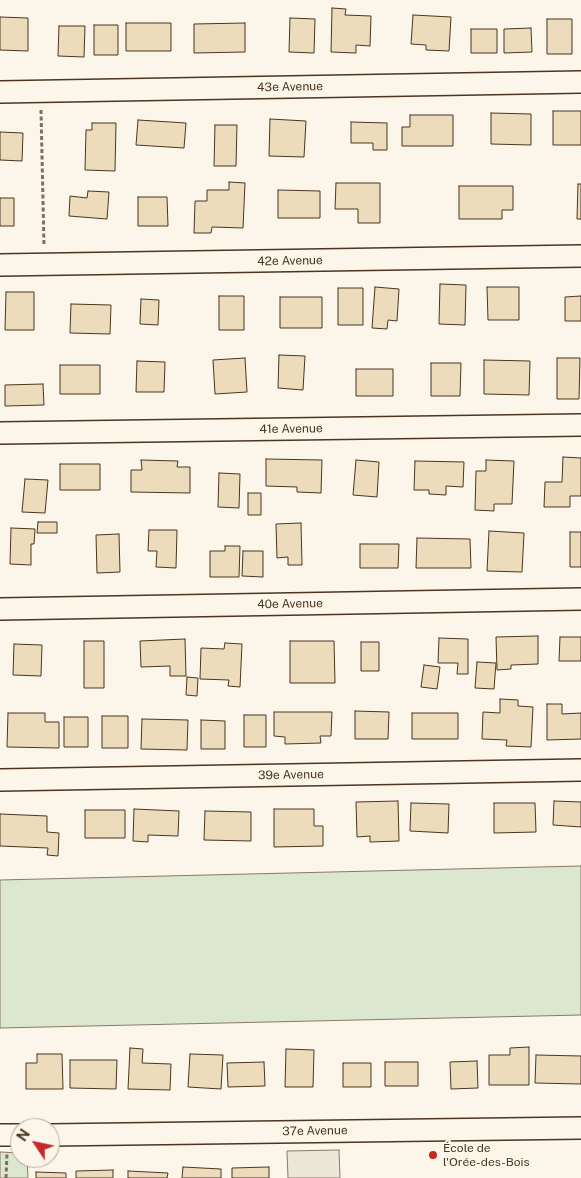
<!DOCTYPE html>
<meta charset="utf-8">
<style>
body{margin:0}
#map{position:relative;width:581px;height:1178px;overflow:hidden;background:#fbf6e9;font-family:"Public Sans",sans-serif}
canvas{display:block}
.north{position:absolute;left:10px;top:1118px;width:50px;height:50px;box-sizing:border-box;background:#fbf6e9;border:1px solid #b4a999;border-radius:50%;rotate:304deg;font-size:14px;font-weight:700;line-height:20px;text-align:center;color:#4a3520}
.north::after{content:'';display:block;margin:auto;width:18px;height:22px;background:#c62828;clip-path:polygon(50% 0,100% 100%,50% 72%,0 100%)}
</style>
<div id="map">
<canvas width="581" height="1178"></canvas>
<div class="north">N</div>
</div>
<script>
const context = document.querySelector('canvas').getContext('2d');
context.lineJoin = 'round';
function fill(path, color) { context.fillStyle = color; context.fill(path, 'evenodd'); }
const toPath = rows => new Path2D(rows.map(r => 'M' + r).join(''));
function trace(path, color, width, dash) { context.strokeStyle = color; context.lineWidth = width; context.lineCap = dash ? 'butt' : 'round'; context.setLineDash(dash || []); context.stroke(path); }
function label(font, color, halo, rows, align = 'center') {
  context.font = font + ' "Public Sans",sans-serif'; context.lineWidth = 4; context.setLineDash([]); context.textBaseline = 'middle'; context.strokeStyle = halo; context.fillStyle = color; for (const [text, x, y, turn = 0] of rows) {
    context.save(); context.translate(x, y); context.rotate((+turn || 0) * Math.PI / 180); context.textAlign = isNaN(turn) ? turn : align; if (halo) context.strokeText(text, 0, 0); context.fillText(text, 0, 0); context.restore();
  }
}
const green = toPath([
 [581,866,581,1015,0,1028,0,880,581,866],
 [0,1152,20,1153,20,1158,27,1158,28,1178,0,1178,0,1152]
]);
fill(green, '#dce7d0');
trace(green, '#887966', 1);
const parking = toPath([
 [339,1150,340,1178,288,1178,287,1151,339,1150]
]);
fill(parking, '#ede7d9');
trace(parking, '#887966', 1);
const building = toPath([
 [332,8,346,9,345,15,371,16,370,46,356,45,356,53,331,52,332,8],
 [413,15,451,17,449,51,426,50,426,45,411,44,413,15],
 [0,17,28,18,28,51,0,50,0,17],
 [290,18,315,19,314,53,289,52,290,18],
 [547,19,572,19,572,54,547,54,547,19],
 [126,23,171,23,171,51,126,51,126,23],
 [245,23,245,52,194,53,194,24,245,23],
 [94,25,118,25,118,55,94,55,94,25],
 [59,26,85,26,84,57,58,56,59,26],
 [531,28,532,52,504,53,504,29,531,28],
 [471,29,497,29,497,53,471,53,471,29],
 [553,111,581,111,581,145,553,145,553,111],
 [491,113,531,114,531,145,491,144,491,113],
 [410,115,453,115,453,146,402,146,402,127,410,127,410,115],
 [270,119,306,121,304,157,269,156,270,119],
 [138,120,186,123,184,148,136,145,138,120],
 [351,122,387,123,387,150,373,150,373,143,351,143,351,122],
 [92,123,116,123,115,171,85,170,86,130,92,130,92,123],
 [215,125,237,125,236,166,214,166,215,125],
 [0,132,23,133,22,161,0,160,0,132],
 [229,182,245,183,243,228,212,227,211,233,194,233,195,201,207,201,207,190,229,190,229,182],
 [336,183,380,183,380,223,358,223,358,209,335,209,336,183],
 [578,184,581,184,581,219,577,219,578,184],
 [459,186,513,186,513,210,502,210,502,219,459,219,459,186],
 [278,190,320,191,320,218,278,218,278,190],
 [88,191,109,192,107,219,69,216,70,196,87,198,88,191],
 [138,197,167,197,168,226,138,226,138,197],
 [0,198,14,198,14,226,0,226,0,198],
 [440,284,466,285,465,325,439,324,440,284],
 [375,287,399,289,397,321,388,320,387,329,372,328,375,287],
 [487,287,519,287,519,320,488,320,487,287],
 [338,288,363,288,363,325,338,325,338,288],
 [6,292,34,292,34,330,5,330,6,292],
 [219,296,244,296,244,330,219,330,219,296],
 [581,296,581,321,565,321,565,297,581,296],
 [280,297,322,297,322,328,280,328,280,297],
 [141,299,159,300,158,325,140,324,141,299],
 [71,304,111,305,110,334,70,333,71,304],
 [279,355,305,356,303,390,278,388,279,355],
 [245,358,247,392,215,394,213,360,245,358],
 [557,358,580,358,579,399,557,399,557,358],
 [484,360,530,361,529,395,484,394,484,360],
 [137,361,165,362,164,392,136,392,137,361],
 [431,363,461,363,460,396,431,396,431,363],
 [60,365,100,365,100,394,60,394,60,365],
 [356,369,393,369,393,396,356,396,356,369],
 [43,384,44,405,5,406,5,385,43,384],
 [563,457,581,458,581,496,570,496,570,507,544,507,545,482,562,482,563,457],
 [266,459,322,460,321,493,297,492,297,487,266,486,266,459],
 [141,460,178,461,177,467,190,467,190,493,131,492,131,470,142,470,141,460],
 [356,460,379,462,377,497,353,495,356,460],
 [486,460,514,461,512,504,494,504,494,511,475,510,476,471,486,471,486,460],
 [415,461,464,462,463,487,446,486,446,495,429,494,429,490,414,490,415,461],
 [60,464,100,464,100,490,60,490,60,464],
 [219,473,240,474,239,508,218,507,219,473],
 [25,479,48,480,45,513,22,512,25,479],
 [248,493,261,493,261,515,248,515,248,493],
 [38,522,57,522,57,533,37,533,38,522],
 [301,523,302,565,288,565,288,557,277,558,276,524,301,523],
 [11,528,35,529,34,544,31,544,31,565,10,564,11,528],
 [149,530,177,530,176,568,156,567,157,551,148,551,149,530],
 [489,531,524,533,522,572,487,571,489,531],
 [570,532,581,532,581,567,570,567,570,532],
 [119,534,120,572,97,573,96,535,119,534],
 [417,538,470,539,471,568,416,568,417,538],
 [360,544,399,544,398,568,360,568,360,544],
 [225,546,240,546,239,577,210,577,210,551,225,551,225,546],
 [243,551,263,551,263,577,242,576,243,551],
 [538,636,538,664,511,665,511,669,497,670,496,637,538,636],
 [560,637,581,637,581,661,559,661,560,637],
 [439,638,468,639,468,674,457,674,458,663,438,663,439,638],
 [185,639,186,676,170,676,170,666,141,667,140,641,185,639],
 [84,641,104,641,104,688,84,688,84,641],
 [290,641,334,641,335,683,290,683,290,641],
 [361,642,379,642,379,671,361,671,361,642],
 [225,643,242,644,240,687,228,686,229,680,200,679,201,648,224,649,225,643],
 [14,644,42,645,41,676,13,675,14,644],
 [477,662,496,663,494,689,475,688,477,662],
 [424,665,440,667,437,689,421,687,424,665],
 [187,677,198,678,197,696,186,695,187,677],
 [500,699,518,700,518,706,533,707,531,747,506,746,507,740,482,739,483,712,500,713,500,699],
 [547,704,562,704,562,714,581,713,581,739,547,740,547,704],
 [355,711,389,712,388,739,355,739,355,711],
 [274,712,332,712,331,736,320,736,321,743,285,744,285,737,274,736,274,712],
 [8,713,45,713,45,722,59,722,59,748,7,747,8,713],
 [412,713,458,713,458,739,412,739,412,713],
 [244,715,266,715,266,747,244,747,244,715],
 [102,716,128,716,128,748,102,748,102,716],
 [64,717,88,717,88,747,64,747,64,717],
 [142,719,188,720,187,750,141,749,142,719],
 [201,720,225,721,225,749,201,749,201,720],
 [398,801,399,841,370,842,370,836,357,837,356,802,398,801],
 [554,801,581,802,581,827,553,825,554,801],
 [411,803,449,804,448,833,410,831,411,803],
 [494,803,535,803,536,832,494,833,494,803],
 [134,809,179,811,178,836,148,835,148,842,133,841,134,809],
 [274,809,314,809,314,826,323,826,323,846,274,847,274,809],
 [85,810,125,810,125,838,85,838,85,810],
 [205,811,251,812,251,841,204,840,205,811],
 [0,814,47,816,47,832,59,833,58,856,47,855,48,848,0,846,0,814],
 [529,1047,529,1085,489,1085,489,1055,510,1055,510,1048,529,1047],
 [130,1048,143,1049,142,1063,171,1064,170,1090,128,1089,130,1048],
 [286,1049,314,1050,313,1087,285,1087,286,1049],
 [37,1054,62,1054,63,1089,26,1089,26,1063,37,1063,37,1054],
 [190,1054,223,1055,221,1089,188,1087,190,1054],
 [536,1055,581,1056,581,1084,535,1083,536,1055],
 [70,1060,117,1060,116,1089,70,1088,70,1060],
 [477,1061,478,1088,451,1089,450,1062,477,1061],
 [264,1062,265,1086,228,1087,227,1063,264,1062],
 [385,1062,418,1062,418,1086,385,1086,385,1062],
 [343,1063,371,1063,371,1087,343,1087,343,1063],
 [183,1167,221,1169,221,1178,182,1178,183,1167],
 [269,1167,269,1178,232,1178,232,1168,269,1167],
 [113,1170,113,1178,76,1178,76,1171,113,1170],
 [128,1171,168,1173,167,1178,128,1178,128,1171],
 [36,1172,66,1173,66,1178,36,1178,36,1172]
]);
fill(building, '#ecdcbc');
trace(building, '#4a3520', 1);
const minor = toPath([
 [0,92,581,82],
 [0,265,581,256],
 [0,433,581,425],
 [0,609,581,599],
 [0,780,581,770],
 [0,1135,20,1135],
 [50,1135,581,1128]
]);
trace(minor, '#4a3520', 24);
trace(toPath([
 [41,110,44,246],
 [6,1178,7,1153]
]), '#7f6f5c', 3, [4, 2.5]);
trace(minor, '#fbf6e9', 21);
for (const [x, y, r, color] of [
 [433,1155,5,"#c62828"]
]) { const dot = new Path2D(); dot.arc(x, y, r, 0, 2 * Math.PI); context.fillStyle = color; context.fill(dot); trace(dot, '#fbf6e9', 2); }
label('12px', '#4a3520', '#fbf6e9', [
 ["43e Avenue",290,87,-1],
 ["42e Avenue",290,261,-1],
 ["41e Avenue",291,429,-1],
 ["40e Avenue",290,604,-1],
 ["39e Avenue",291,775,-1],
 ["37e Avenue",315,1131,-1]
]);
label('12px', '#4a3520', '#fbf6e9', [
 ["École de",443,1148],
 ["l'Orée-des-Bois",443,1162]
], 'left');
</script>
